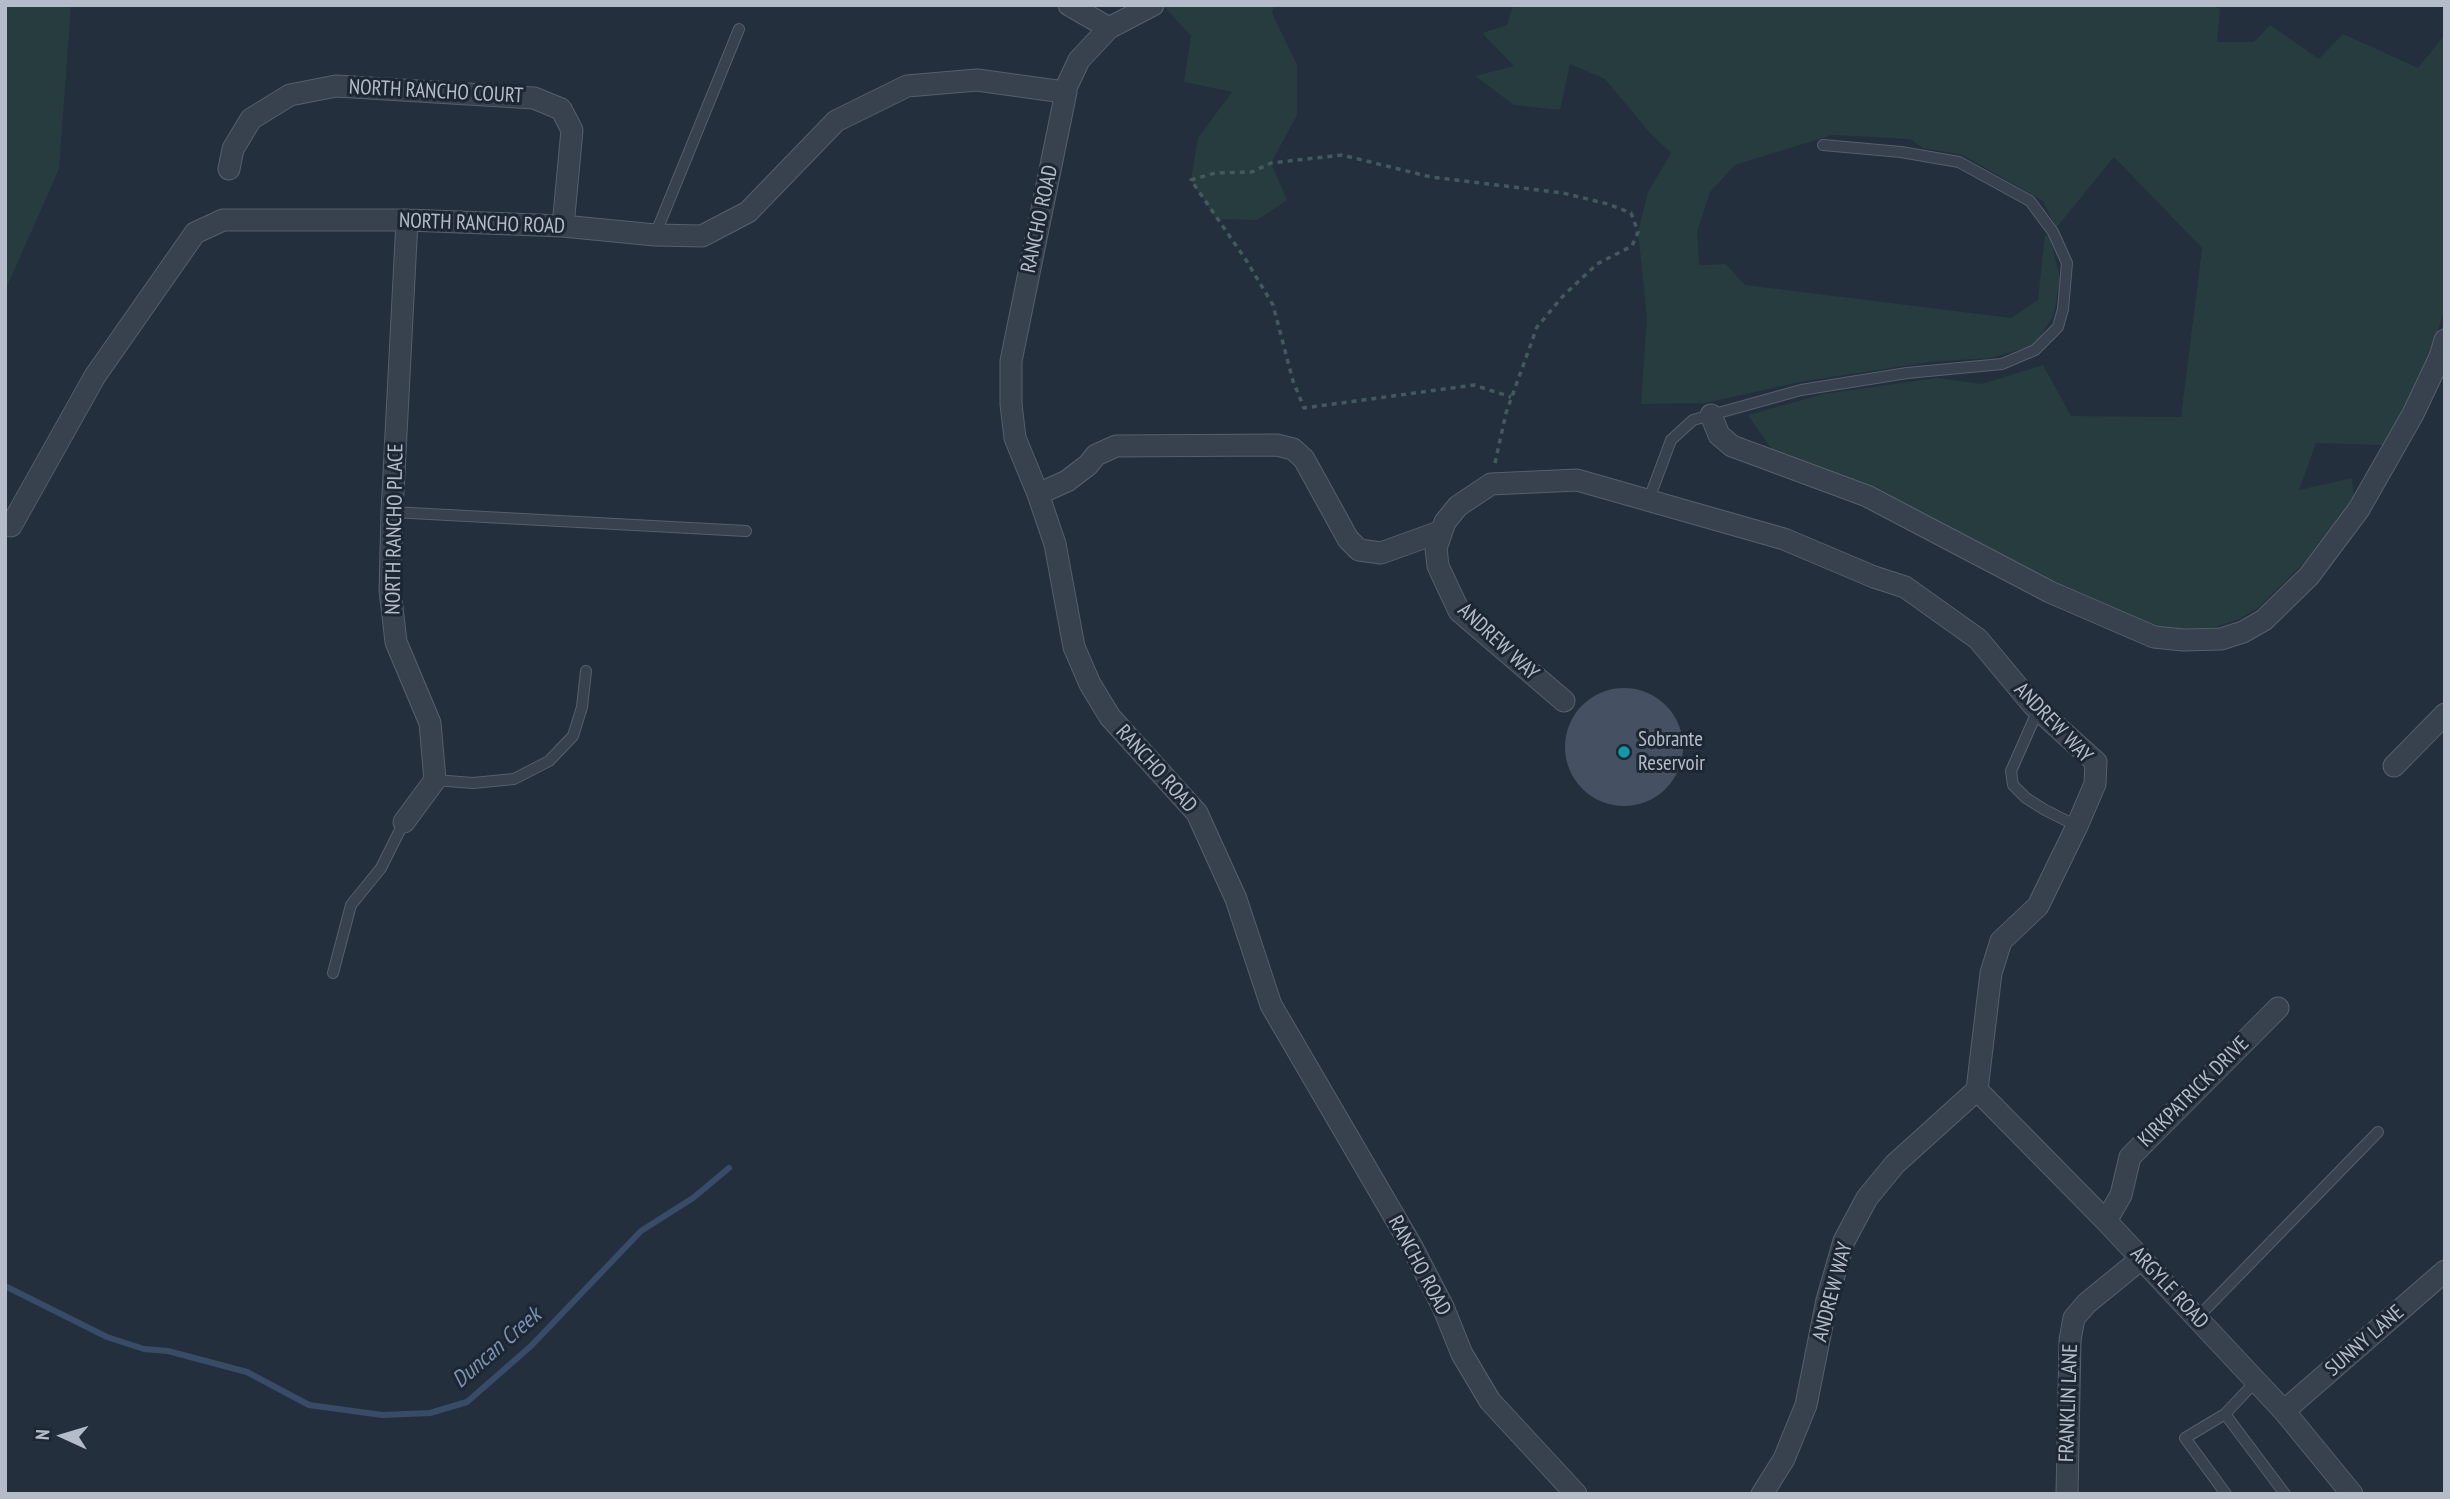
<!DOCTYPE html>
<style>
body{margin:0}
#map{position:relative;width:2450px;height:1499px;overflow:hidden;background:#242f3e;font-family:"PT Sans Narrow",sans-serif}
canvas{display:block}
.frame{position:absolute;inset:0;border:7px solid #b4bcc9;pointer-events:none}
.north{position:absolute;left:28px;top:1401px;width:70px;height:70px;-webkit-text-stroke:5px #1d2633;paint-order:stroke;rotate:274deg;font-size:19px;font-weight:700;line-height:28px;text-align:center;color:#b4bcc9}
.north::after{content:'';display:block;margin:auto;width:24px;height:32px;background:#b4bcc9;clip-path:polygon(50% 0,100% 100%,50% 72%,0 100%)}
</style>
<div id="map">
<canvas width="2450" height="1499"></canvas>
<div class="frame"></div>
<div class="north">N</div>
</div>
<script>
const context = document.querySelector('canvas').getContext('2d');
context.lineJoin = 'round';
function fill(path, color) { context.fillStyle = color; context.fill(path, 'evenodd'); }
const toPath = rows => new Path2D(rows.map(r => 'M' + r).join(''));
function trace(path, color, width, dash) { context.strokeStyle = color; context.lineWidth = width; context.lineCap = dash ? 'butt' : 'round'; context.setLineDash(dash || []); context.stroke(path); }
function label(font, color, halo, rows, align = 'center') {
  context.font = font + ' "PT Sans Narrow",sans-serif'; context.lineWidth = 6; context.setLineDash([]); context.textBaseline = 'middle'; context.strokeStyle = halo; context.fillStyle = color; for (const [text, x, y, turn = 0] of rows) {
    context.save(); context.translate(x, y); context.rotate((+turn || 0) * Math.PI / 180); context.textAlign = isNaN(turn) ? turn : align; if (halo) context.strokeText(text, 0, 0); context.fillText(text, 0, 0); context.restore();
  }
}
fill(toPath([
 [5,5,71,5,59,169,5,291],
 [1163,5,1274,5,1272,13,1297,65,1297,115,1271,163,1287,200,1257,220,1216,219,1191,180,1198,138,1232,92,1184,82,1191,36],
 [1513,5,2212,5,2220,9,2217,42,2254,42,2270,25,2319,59,2343,34,2418,68,2445,35,2445,306,2434,345,2407,402,2384,445,2316,443,2299,490,2352,478,2354,497,2303,564,2258,608,2237,620,2215,627,2177,629,2148,625,2044,581,1775,454,1748,415,1823,394,1937,378,1982,384,2043,365,2071,416,2181,417,2202,248,2114,157,2056,228,2043,201,1963,155,1923,148,1910,139,1832,135,1735,165,1710,192,1697,232,1699,265,1726,264,1745,285,2011,318,2038,300,2045,235,2050,237,2060,278,2054,315,2034,345,1991,358,1929,362,1800,382,1705,403,1641,404,1647,317,1638,232,1648,192,1671,153,1650,133,1605,79,1570,64,1560,110,1514,105,1475,76,1514,66,1482,33,1507,25]
]), '#263c3f');
trace(toPath([
 [5,1286,107,1337,144,1349,168,1351,247,1372,309,1405,382,1415,430,1413,467,1402,531,1346,641,1231,693,1198,729,1168]
]), '#394c67', 6);
fill(toPath([
 '1565 747a59 59 0 1 1 118 0a59 59 0 1 1-118 0Z'
]), '#455162');
const service = toPath([
 [655,235,739,29],
 [1649,499,1671,440,1693,420,1801,390,1907,373,2002,364,2035,350,2058,327,2063,309,2067,263,2053,232,2030,201,1959,162,1901,152,1823,145],
 [392,512,746,531],
 [2038,710,2011,771,2013,785,2026,798,2045,810,2077,826],
 [435,780,473,783,514,779,549,761,573,736,582,707,586,671],
 [333,973,351,905,381,868,404,822],
 [2197,1318,2378,1132],
 [2225,1414,2256,1381],
 [2226,1494,2185,1438,2225,1414,2285,1494]
]);
const minor = toPath([
 [1069,5,1109,28],
 [1064,92,1066,92,1011,361,1011,404,1015,438,1038,494,1055,544,1074,647,1090,684,1110,717,1197,813,1236,899,1271,1005,1411,1245,1443,1307,1462,1354,1490,1401,1576,1494],
 [1064,92,1079,60,1109,28,1153,5],
 [229,169,233,149,251,119,290,95,336,86,534,98,561,109,572,130,563,226],
 [1711,415,1719,435,1732,446,1867,496,2050,592,2154,637,2183,640,2221,639,2243,632,2264,620,2309,576,2359,509,2413,414,2440,357,2445,340],
 [1038,494,1067,481,1088,465,1096,455,1116,446,1277,445,1293,449,1304,459,1348,539,1359,550,1381,553,1442,531],
 [11,526,95,376,195,233,223,220,407,220,563,226,655,235,702,236,748,212,836,121,907,86,977,80,1064,92],
 [1564,701,1459,611,1438,566,1436,548,1445,522,1458,506,1491,484,1577,480,1784,539,1874,577,1905,587,1978,639,2033,705,2096,762,2095,784,2077,826,2038,906,2001,941,1991,973,1977,1090,1895,1164,1867,1198,1844,1241,1827,1300,1806,1405,1784,1459,1762,1494],
 [2394,766,2445,714],
 [404,822,435,780,430,723,396,642,390,590,392,512,407,220],
 [1977,1090,2106,1221,2284,1411,2352,1494],
 [2106,1221,2121,1195,2130,1157,2278,1008],
 [2284,1411,2445,1271],
 [2067,1494,2070,1340,2074,1318,2087,1303,2141,1259]
]);
trace(service, '#565f6c', 12);
trace(minor, '#565f6c', 23);
trace(toPath([
 [1495,463,1506,413,1537,327,1563,296,1597,264,1632,246,1638,232,1631,213,1608,204,1563,193,1431,177,1342,155,1271,163,1252,172,1215,173,1191,180,1246,260,1273,305,1293,381,1304,408,1474,385,1511,397]
]), '#44595c', 3.5, [5, 5]);
trace(service, '#38414e', 10);
trace(minor, '#38414e', 21);
for (const [x, y, r, color] of [
 [1624,752,7,"#0f9aa8"]
]) { const dot = new Path2D(); dot.arc(x, y, r, 0, 2 * Math.PI); context.fillStyle = color; context.fill(dot); trace(dot, '#1d2633', 2.5); }
label('21px', '#b4bcc9', '#1d2633', [
 ["NORTH RANCHO COURT",436,92,3],
 ["RANCHO ROAD",1040,219,-78],
 ["NORTH RANCHO ROAD",482,224,2],
 ["NORTH RANCHO PLACE",395,529,-89],
 ["ANDREW WAY",1498,642,43],
 ["ANDREW WAY",2053,723,46],
 ["RANCHO ROAD",1156,769,48],
 ["KIRKPATRICK DRIVE",2194,1092,-45],
 ["RANCHO ROAD",1419,1266,62],
 ["ARGYLE ROAD",2169,1288,47],
 ["ANDREW WAY",1833,1292,-75],
 ["SUNNY LANE",2365,1341,-41],
 ["FRANKLIN LANE",2069,1403,-88]
]);
label('21px', '#b4bcc9', '#1d2633', [
 ["Sobrante",1638,740],
 ["Reservoir",1638,764]
], 'left');
label('italic 23px', '#7c92b1', '#1d2633', [
 ["Duncan Creek",497,1348,-41]
]);
</script>
